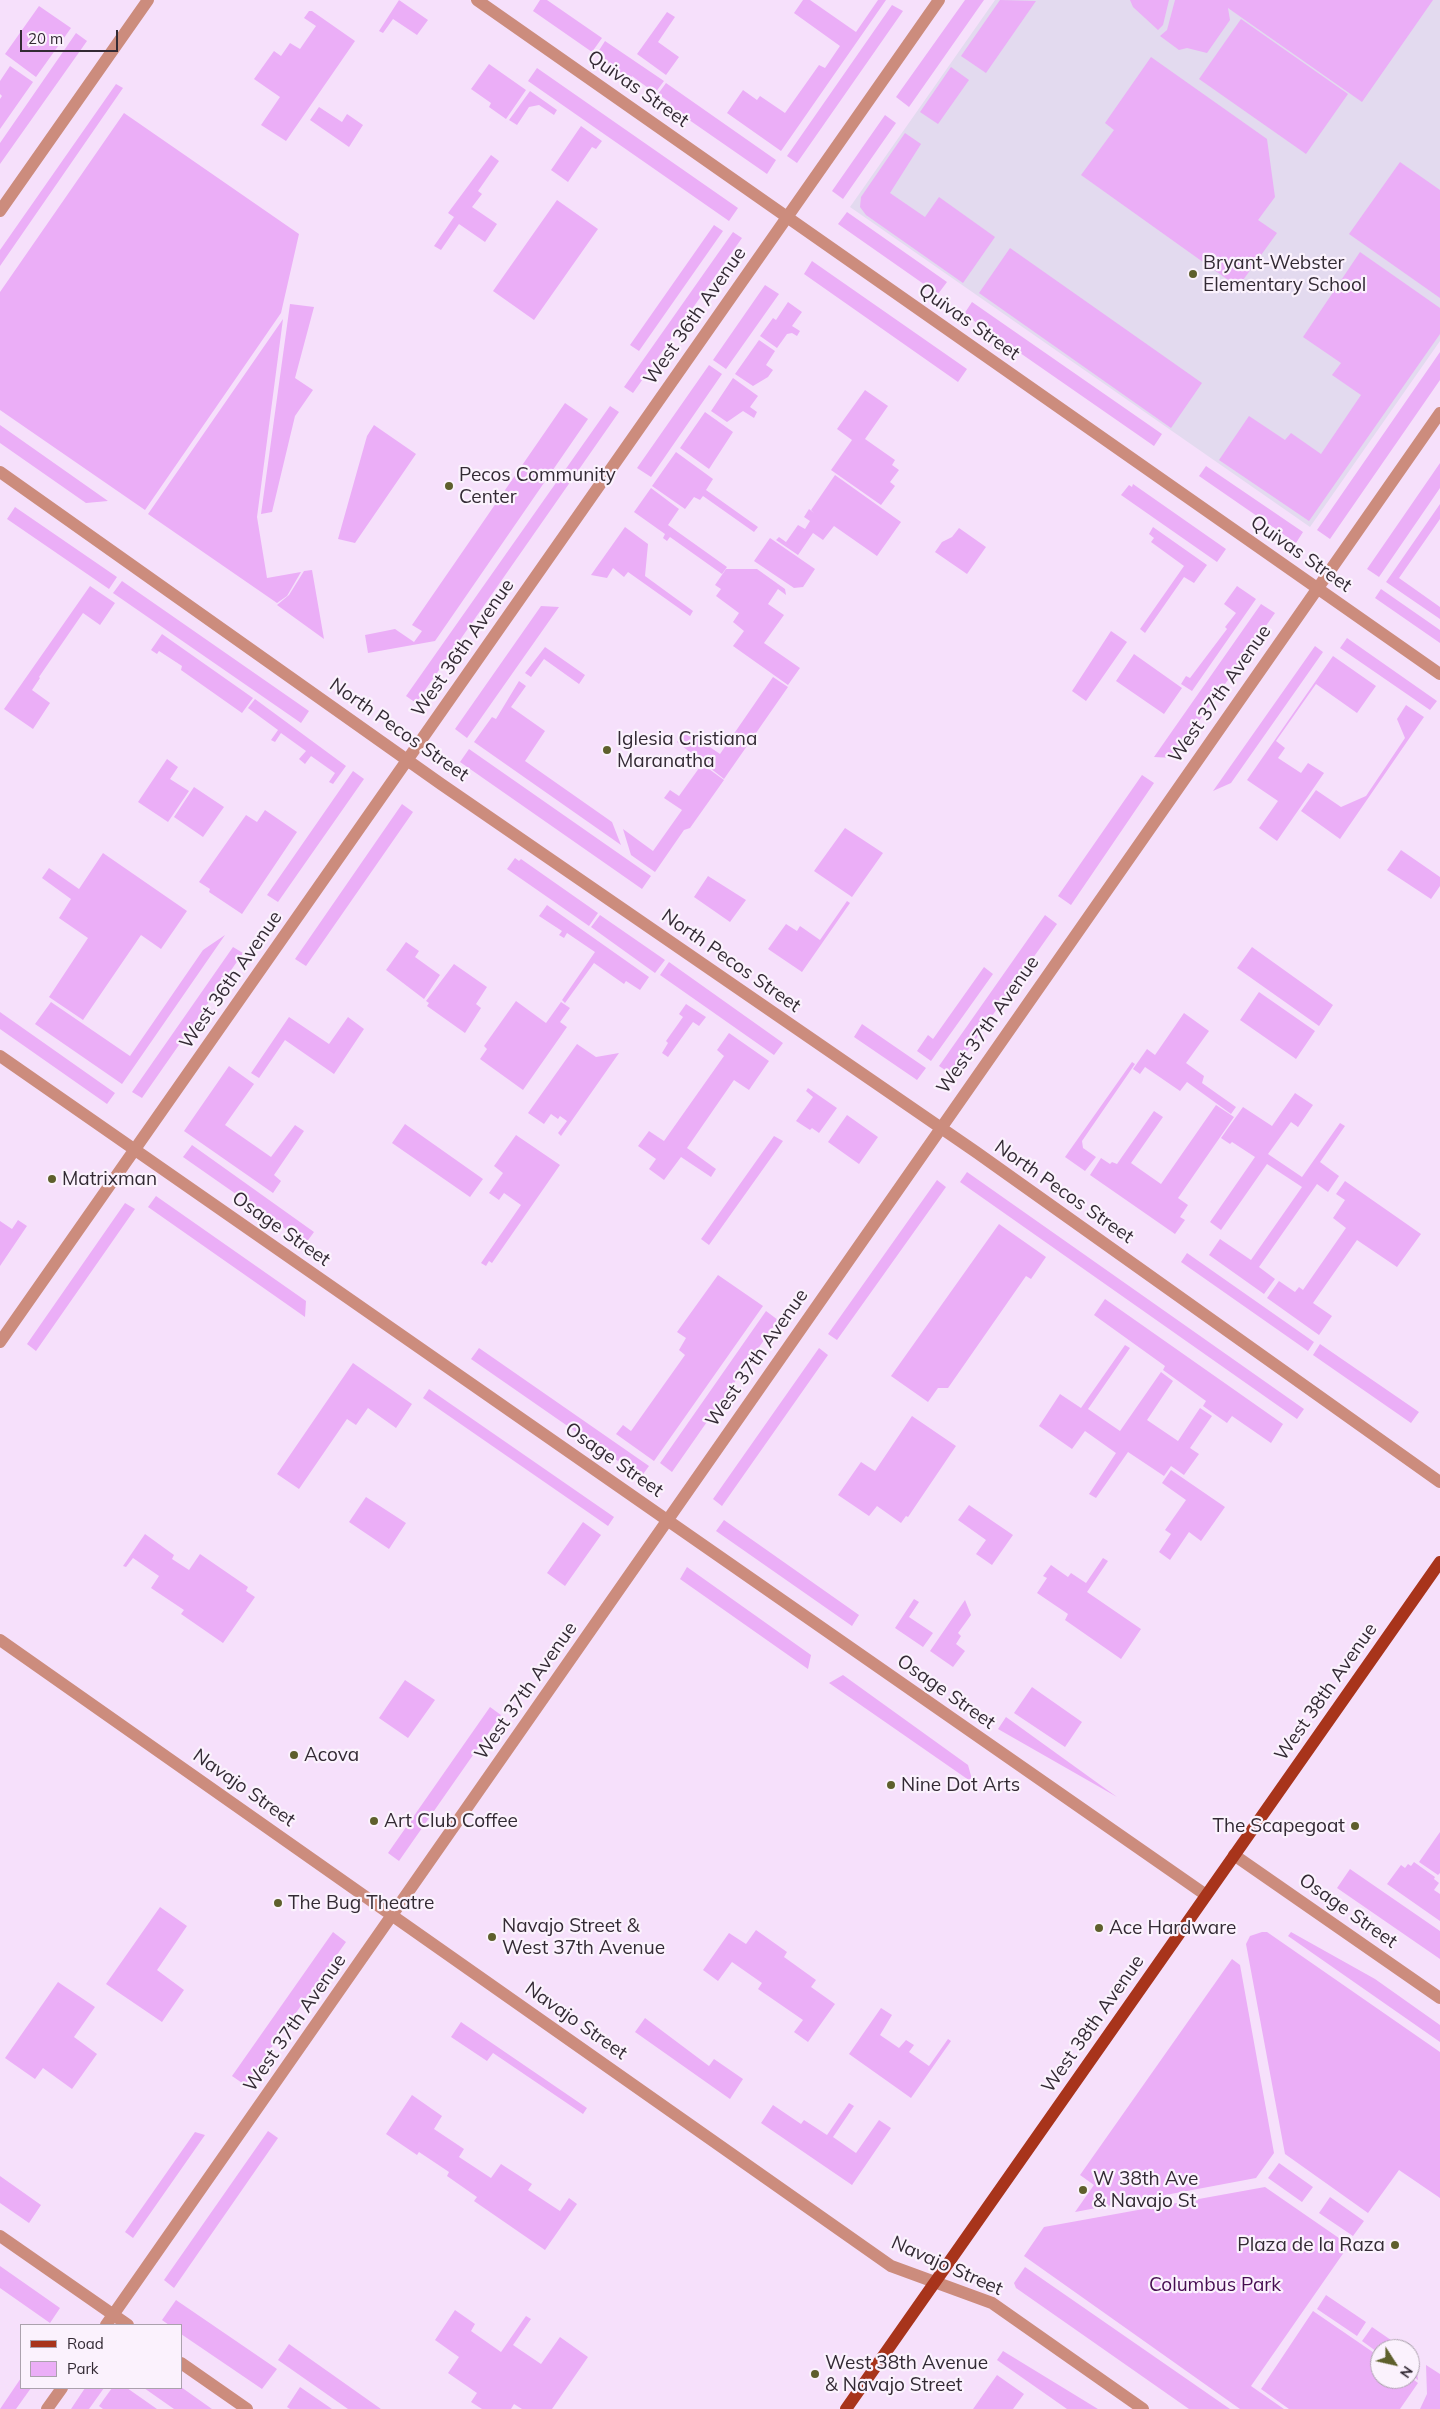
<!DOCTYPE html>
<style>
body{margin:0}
#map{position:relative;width:1440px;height:2409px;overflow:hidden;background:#f6e0fb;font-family:Mulish,sans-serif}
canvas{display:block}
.legend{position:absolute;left:20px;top:2324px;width:162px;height:65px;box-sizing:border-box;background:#fbf2fd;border:1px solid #aba2ad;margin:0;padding:6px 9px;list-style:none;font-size:15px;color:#332a34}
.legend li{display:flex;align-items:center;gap:10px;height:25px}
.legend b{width:25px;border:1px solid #aba2ad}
.north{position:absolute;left:1370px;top:2339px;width:50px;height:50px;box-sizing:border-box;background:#fbf2fd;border:1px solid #aba2ad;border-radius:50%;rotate:125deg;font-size:14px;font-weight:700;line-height:20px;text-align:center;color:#332a34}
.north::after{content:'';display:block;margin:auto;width:18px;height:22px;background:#5e5f2c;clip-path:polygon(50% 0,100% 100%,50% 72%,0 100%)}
.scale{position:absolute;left:20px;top:30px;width:98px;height:22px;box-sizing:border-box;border:2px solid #332a34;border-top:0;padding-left:6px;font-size:15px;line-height:18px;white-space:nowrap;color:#332a34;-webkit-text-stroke:4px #fbf2fd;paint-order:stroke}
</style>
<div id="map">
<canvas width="1440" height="2409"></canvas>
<ul class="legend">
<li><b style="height:6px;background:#a8341b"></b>Road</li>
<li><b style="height:14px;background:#ebaef7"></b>Park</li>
</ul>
<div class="north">N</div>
<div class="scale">20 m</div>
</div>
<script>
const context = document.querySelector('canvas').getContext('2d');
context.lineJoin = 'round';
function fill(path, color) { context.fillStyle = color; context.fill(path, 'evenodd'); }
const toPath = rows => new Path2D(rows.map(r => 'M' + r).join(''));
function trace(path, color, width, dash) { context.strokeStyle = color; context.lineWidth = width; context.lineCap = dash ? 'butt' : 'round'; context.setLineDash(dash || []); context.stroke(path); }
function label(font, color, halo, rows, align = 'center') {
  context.font = font + ' Mulish,sans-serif'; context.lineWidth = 4.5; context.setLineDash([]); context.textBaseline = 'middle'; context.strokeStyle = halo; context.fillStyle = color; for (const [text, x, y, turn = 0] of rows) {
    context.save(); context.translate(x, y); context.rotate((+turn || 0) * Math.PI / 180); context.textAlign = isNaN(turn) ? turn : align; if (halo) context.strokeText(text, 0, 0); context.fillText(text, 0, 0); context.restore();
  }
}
fill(toPath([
 [995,0,1440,0,1440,341,1310,527,850,207]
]), '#e3daef');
fill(toPath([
 [399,0,428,20,417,35,393,19,383,33,379,31],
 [540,0,547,0,602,38,592,52,533,11],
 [803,0,810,0,856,32,878,0,886,0,781,151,727,113,743,90,757,100,760,96,785,113,819,65,825,68,840,46,794,13],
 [965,0,984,0,909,107,896,97],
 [1000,0,1036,1,986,73,961,56],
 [1130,0,1169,0,1163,25,1158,30,1133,7],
 [1175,0,1433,0,1362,102,1228,8,1230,20,1207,53,1187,48,1179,50,1160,36,1167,30],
 [892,5,903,11,797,163,787,156],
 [39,6,71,28,36,77,5,54],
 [309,11,312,11,355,41,286,141,261,125,280,97,254,79,274,51,281,56,290,43,300,49,316,26,304,18],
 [667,12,675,17,658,42,679,57,666,75,637,54],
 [1241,19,1348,94,1306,154,1199,79],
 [76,33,87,41,0,164,0,143],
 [605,41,664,81,655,93,632,76,630,79,596,55],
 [1151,57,1267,139,1275,197,1258,220,1277,233,1238,287,1081,175,1114,130,1105,123],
 [489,64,526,90,506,119,489,107,491,103,471,89],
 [10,66,33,82,0,129,0,99,2,96,0,94,0,81],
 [951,67,969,80,938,124,920,112],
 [537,68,738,208,729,221,528,81],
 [666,83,776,160,767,174,669,106,671,103,658,94],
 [116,84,123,88,0,266,0,250],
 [530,91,557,110,554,115,539,105,529,107,517,125,509,120],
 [319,107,342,122,347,114,363,125,349,147,310,120],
 [124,113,299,234,281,313,145,510,0,410,0,292],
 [885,115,896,123,843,199,832,191],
 [581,126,602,141,596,149,592,147,568,182,551,170],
 [905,133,921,144,890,193,925,217,939,197,995,237,963,283,866,215,860,207,861,197],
 [491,155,499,161,478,191,482,194,472,207,497,224,485,242,459,224,441,250,434,246,454,217,448,213],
 [1400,162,1440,190,1440,298,1349,234],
 [557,200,598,229,534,320,493,291],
 [847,212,947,282,938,294,838,224],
 [714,225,723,231,639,351,630,345],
 [733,232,742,238,633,393,624,387],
 [1010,248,1202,383,1171,428,979,293],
 [1360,252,1440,308,1440,334,1309,521,1219,460,1249,416,1285,440,1291,433,1321,454,1361,395,1332,375,1341,363,1303,337],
 [812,261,967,369,958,382,804,274],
 [765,285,779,294,726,369,713,360],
 [788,302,802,312,792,326,800,331,797,336,792,333,787,334,777,348,760,336,773,318,776,320],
 [972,302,1162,434,1154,446,964,314],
 [290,304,314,307,295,378,313,390,295,416,272,512,261,514],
 [283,319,257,517,267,578,301,572,287,596,277,603,148,514],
 [759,340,775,351,766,365,773,370,768,377,753,386,735,374],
 [1440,352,1440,380,1330,539,1317,530],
 [709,365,722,374,651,477,637,468],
 [733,378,758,396,750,407,757,412,754,418,743,411,727,422,711,411],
 [865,390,888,406,865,439,895,460,892,465,899,470,890,482,895,486,881,505,831,470,852,440,837,429],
 [565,403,588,419,435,641,368,653,365,635,395,629,414,642,422,631,412,625],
 [610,406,619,412,416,703,406,696],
 [705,412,733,432,709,469,680,448],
 [0,425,108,501,86,503,0,443],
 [374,425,416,454,355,543,338,539,367,436],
 [676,452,713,479,706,490,758,527,754,532,703,496,700,500,694,497,685,509,652,486],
 [1440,463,1440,488,1379,577,1367,569],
 [1206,466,1303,532,1296,543,1199,476],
 [835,475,901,522,877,556,834,526,823,540,813,533,798,555,776,540,779,537,786,542,798,525,805,529,810,521,804,517,809,509,814,513,811,510],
 [1133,484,1226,549,1217,562,1121,495,1129,485,1132,487],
 [651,488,679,509,668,525,727,567,722,574,670,537,667,541,663,538,665,534,634,512],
 [1440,504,1440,519,1399,578,1440,607,1440,619,1386,582],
 [15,507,117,577,109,589,7,519],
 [625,527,648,544,645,576,693,611,690,616,628,572,624,577,613,568,607,578,591,575],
 [1153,527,1207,565,1194,583,1184,577,1145,633,1140,629,1184,566,1151,542,1154,538,1149,534],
 [959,528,986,547,967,574,935,552,942,542,952,537],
 [770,538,815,569,803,587,794,588,754,561],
 [726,569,757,569,785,589,786,595,778,589,768,604,784,615,764,643,800,668,788,685,733,646,744,631,733,622,739,613,716,596,721,589,715,585],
 [312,570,324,639,277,605,289,595,304,571],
 [122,581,309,711,301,723,113,593],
 [90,586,115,603,100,625,83,613,39,677,40,678,32,690,50,703,33,729,4,709],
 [1237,586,1256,599,1192,691,1181,684,1186,676,1190,678,1227,629,1225,627,1236,613,1224,604],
 [1381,589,1440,630,1440,643,1375,598],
 [1261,604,1275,613,1173,758,1154,757],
 [541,606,559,607,467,738,455,729],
 [1111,631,1127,642,1086,701,1072,691],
 [162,634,253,698,242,713,181,670,182,666,159,651,157,654,151,650],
 [1347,638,1437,701,1430,710,1340,648],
 [1315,646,1323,652,1231,783,1213,791],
 [545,647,585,675,579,684,544,659,531,677,525,673],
 [1134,654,1182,688,1164,714,1116,681],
 [1333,656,1376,686,1357,713,1316,684,1276,741,1285,748,1278,758,1301,773,1308,763,1324,773,1277,841,1259,828,1278,801,1247,780],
 [773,677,788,687,724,779,677,742,685,730,720,754],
 [519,681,526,686,511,707,545,731,525,761,612,822,621,845,474,742,492,717,496,719],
 [255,699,346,766,333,784,329,782,335,773,311,756,305,764,299,759,306,751,281,733,275,742,271,740,278,730,248,708],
 [1406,705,1424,717,1340,839,1301,811,1316,790,1341,807,1366,796,1405,738,1397,719],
 [469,749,651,876,642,889,460,762],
 [167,759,178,767,170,779,189,791,168,822,138,802],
 [702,764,724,780,690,828,684,830,655,872,631,855,623,829,653,851,682,810,664,798,670,790,679,796],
 [353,771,364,779,278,902,267,895],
 [1142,775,1154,783,1071,905,1058,896],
 [194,787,224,807,203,837,174,817],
 [402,804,413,812,306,966,295,959],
 [265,810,297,832,242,914,209,892,210,889,199,882,246,815,257,822],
 [845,828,883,853,852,897,814,871],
 [1401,850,1440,877,1440,886,1431,899,1387,870],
 [103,853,187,911,161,949,141,935,83,1020,49,997,88,938,59,918,71,899,42,878,49,868,79,889],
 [515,858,519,861,521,859,598,913,589,926,507,869],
 [708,876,746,900,730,922,694,897],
 [847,901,850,903,802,972,768,949,786,924,797,931,800,926,820,940],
 [547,905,649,977,640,990,626,981,624,984,594,963,565,1003,562,1000,595,952,567,933,564,938,559,935,562,931,539,916],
 [600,915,665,960,655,973,591,927],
 [1045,915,1057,924,951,1074,939,1066],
 [225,935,122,1084,35,1024,51,1002,130,1056,203,950],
 [406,942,419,951,415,957,440,975,424,999,386,970],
 [233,947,243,953,142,1098,132,1092],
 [1252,947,1333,1005,1319,1026,1237,968],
 [669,962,783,1043,774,1055,660,975],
 [454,964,487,987,476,1004,481,1008,465,1033,427,1006,429,1003,426,1001],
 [984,967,993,974,931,1061,917,1051,928,1035,933,1039],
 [1259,992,1315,1031,1296,1059,1240,1020],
 [516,1001,546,1023,561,1002,570,1008,560,1022,567,1027,523,1090,480,1059,487,1049,484,1046],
 [686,1004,706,1017,699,1026,693,1022,668,1057,662,1053,668,1043,666,1041,683,1017,679,1014],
 [0,1012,115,1093,107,1104,0,1029],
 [1184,1013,1209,1031,1186,1063,1204,1076,1202,1083,1236,1107,1231,1114,1187,1082,1180,1091,1145,1067,1140,1074,1133,1069,1147,1049,1155,1055],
 [289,1017,329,1044,348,1017,364,1029,334,1074,285,1040,259,1078,251,1073],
 [862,1024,926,1068,917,1080,854,1037],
 [729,1033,769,1061,749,1090,734,1080,687,1148,716,1169,711,1177,681,1157,664,1180,649,1169,656,1159,638,1146,649,1131,664,1141,724,1056,717,1050],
 [577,1044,596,1057,619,1053,561,1136,558,1133,567,1121,560,1116,558,1119,551,1114,544,1124,528,1113],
 [1132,1062,1135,1064,1082,1141,1083,1148,1096,1157,1085,1171,1065,1157],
 [229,1066,254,1084,225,1125,271,1157,295,1125,304,1131,274,1175,281,1181,273,1193,184,1131],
 [808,1088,837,1108,819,1133,812,1128,810,1130,796,1121,813,1097,806,1091],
 [1295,1093,1313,1105,1298,1127,1291,1122,1268,1154,1302,1177,1340,1123,1345,1126,1320,1162,1339,1176,1328,1192,1317,1184,1259,1267,1275,1279,1264,1294,1209,1255,1220,1239,1251,1260,1302,1187,1267,1164,1221,1230,1210,1222,1255,1157,1232,1142,1230,1144,1221,1138,1243,1107,1272,1126],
 [1216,1105,1234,1117,1178,1198,1188,1205,1180,1217,1185,1220,1175,1234,1090,1175,1101,1158,1110,1164,1112,1162,1117,1164,1154,1111,1163,1117,1131,1163,1161,1184],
 [847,1115,878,1137,859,1164,828,1142],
 [405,1124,483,1179,470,1197,392,1143],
 [516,1135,560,1165,492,1263,489,1261,486,1266,481,1263,521,1205,504,1193,499,1200,489,1193,503,1173,494,1166],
 [774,1136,783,1141,709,1245,701,1239],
 [192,1145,314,1232,306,1243,183,1157],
 [967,1172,1304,1409,1297,1419,960,1182],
 [937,1180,946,1187,837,1340,828,1334],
 [1345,1181,1421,1234,1397,1267,1357,1240,1313,1303,1332,1316,1319,1335,1267,1298,1279,1281,1295,1292,1299,1287,1303,1290,1346,1228,1333,1218,1345,1200,1336,1194],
 [156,1196,306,1301,305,1317,148,1207],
 [125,1203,135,1209,36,1351,27,1344],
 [18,1220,27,1226,0,1266,0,1221,12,1229],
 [999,1224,1046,1257,1031,1279,1026,1276,948,1388,938,1388,928,1402,891,1376],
 [1187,1253,1314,1342,1308,1351,1181,1262],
 [718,1275,763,1306,654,1461,616,1434,623,1425,631,1431,685,1355,679,1350,686,1338,677,1332],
 [1105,1299,1283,1424,1271,1443,1232,1416,1227,1423,1203,1406,1206,1401,1163,1370,1165,1366,1094,1315],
 [766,1311,778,1320,672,1472,660,1463],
 [1320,1344,1419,1412,1411,1423,1313,1355],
 [1125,1345,1130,1348,1088,1409,1120,1431,1161,1372,1173,1381,1147,1420,1178,1441,1200,1408,1212,1416,1190,1448,1199,1454,1184,1475,1171,1466,1164,1476,1128,1452,1096,1498,1089,1494,1116,1453,1085,1431,1072,1449,1039,1426,1060,1394,1081,1408],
 [479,1348,649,1466,641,1477,471,1359],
 [819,1348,828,1355,722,1506,713,1499],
 [353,1363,412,1404,396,1428,368,1408,356,1425,347,1419,299,1489,277,1474],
 [429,1389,614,1517,608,1526,423,1398],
 [912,1416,956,1446,908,1517,906,1516,901,1523,877,1506,869,1516,838,1495,861,1462,875,1471],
 [1171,1470,1225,1507,1201,1541,1189,1532,1170,1560,1159,1552,1171,1534,1165,1530,1186,1500,1162,1483],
 [366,1497,406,1523,389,1549,349,1522],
 [969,1505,1013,1535,992,1565,976,1554,986,1540,958,1520],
 [724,1520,859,1615,852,1626,716,1531],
 [583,1522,601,1535,565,1586,547,1573],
 [145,1534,174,1555,172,1559,189,1570,200,1554,248,1587,246,1591,255,1597,223,1643,181,1614,184,1610,151,1588,159,1576,133,1558,126,1567,123,1566],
 [1103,1558,1108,1561,1087,1592,1141,1629,1121,1659,1065,1620,1068,1614,1037,1593,1047,1578,1043,1576,1051,1565,1068,1577,1071,1573,1086,1583],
 [687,1567,811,1655,808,1669,680,1579],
 [914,1599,919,1602,909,1617,933,1633,923,1647,895,1628],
 [965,1600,971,1615,958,1633,961,1636,956,1644,965,1651,953,1667,930,1651],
 [843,1675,968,1765,973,1783,829,1683],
 [405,1680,435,1700,408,1738,379,1718],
 [1032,1687,1082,1722,1065,1747,1014,1713],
 [490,1707,501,1715,399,1861,388,1853],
 [1006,1717,1117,1797,998,1729],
 [1440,1832,1440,1873,1438,1875,1419,1862],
 [1414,1862,1435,1877,1434,1879,1439,1883,1434,1890,1440,1894,1440,1921,1387,1884,1401,1865,1405,1868,1408,1864,1411,1866],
 [1350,1869,1440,1931,1440,1959,1337,1888],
 [160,1907,187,1926,157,1970,184,1990,162,2022,106,1984],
 [756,1930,787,1952,784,1957,816,1980,811,1987,835,2004,808,2042,794,2032,803,2020,758,1989,762,1983,732,1962,718,1981,703,1970,729,1933,746,1944],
 [333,1932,346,1942,245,2085,232,2076],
 [1262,1932,1267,1932,1440,2052,1440,2198,1399,2170,1368,2213,1285,2154,1246,1944,1250,1936],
 [1291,1932,1375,1979,1440,2025,1440,2042,1288,1936],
 [1232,1959,1240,1965,1274,2153,1256,2178,1075,2212,1094,2185,1080,2175],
 [58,1982,95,2007,74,2037,97,2054,72,2089,43,2068,35,2079,5,2058],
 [881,2008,892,2015,880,2035,899,2048,906,2040,914,2045,909,2052,929,2066,948,2039,951,2041,911,2098,849,2054],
 [645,2018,709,2066,714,2059,743,2079,730,2099,635,2032],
 [461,2022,587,2108,583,2114,493,2053,487,2061,451,2037],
 [412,2095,442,2116,434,2129,464,2149,459,2157,491,2178,501,2164,532,2184,528,2190,560,2211,569,2198,577,2204,545,2250,474,2201,477,2197,447,2176,449,2172,419,2152,417,2155,386,2134],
 [849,2103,854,2106,833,2137,856,2153,879,2120,891,2128,852,2185,761,2123,773,2105,801,2124,804,2120,827,2135],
 [268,2131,278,2138,174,2288,164,2280],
 [195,2132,205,2135,133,2238,125,2232],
 [1279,2163,1313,2187,1302,2202,1268,2178],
 [0,2176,41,2205,29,2223,0,2203],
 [1265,2187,1349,2245,1251,2386,1284,2409,1240,2409,1024,2256,1044,2227],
 [1330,2197,1364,2221,1353,2236,1319,2213],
 [0,2266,60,2308,50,2323,0,2288],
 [1025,2267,1230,2409,1189,2409,1016,2288,1014,2283],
 [1326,2295,1366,2322,1357,2336,1317,2309],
 [176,2300,277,2369,262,2389,181,2334,181,2325,169,2325,162,2320],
 [455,2310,475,2324,471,2331,501,2352,526,2316,531,2319,513,2345,541,2364,560,2337,588,2357,552,2409,522,2409,514,2404,511,2409,482,2409,471,2402,477,2393,448,2373,459,2357,435,2340],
 [1313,2311,1380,2357,1380,2379,1410,2377,1418,2383,1400,2409,1289,2409,1261,2389],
 [1372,2327,1404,2349,1380,2349,1380,2354,1362,2341],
 [289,2344,381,2409,348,2409,278,2360],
 [1003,2351,1098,2409,1067,2409,997,2360],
 [1410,2353,1415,2356,1418,2380,1410,2374],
 [1426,2365,1440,2374,1440,2409,1420,2409,1427,2394],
 [997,2375,1024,2394,1013,2409,973,2409],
 [21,2378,21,2388,31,2388,16,2409,0,2409],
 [181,2387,212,2409,174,2409,144,2388],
 [300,2387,332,2409,290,2409,287,2407],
 [85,2388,104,2388,89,2409,71,2409],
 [112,2388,127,2388,157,2409,103,2409,99,2406]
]), '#ebaef7');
trace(toPath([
 [477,0,1440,674],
 [0,211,148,0],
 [0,472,441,784,976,1152,1440,1482],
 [0,1056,1206,1895],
 [0,1342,939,0],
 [0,1640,891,2266,992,2303,1143,2409],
 [1234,1855,1440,1998],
 [0,2236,128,2325],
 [106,2325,1440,413],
 [181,2363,247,2409],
 [47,2409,62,2388]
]), '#cc8c7d', 12);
trace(toPath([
 [846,2409,1440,1562]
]), '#a8341b', 12);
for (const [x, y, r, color] of [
 [1193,274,5,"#5e5f2c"],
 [449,486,5,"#5e5f2c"],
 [607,750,5,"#5e5f2c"],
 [52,1179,5,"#5e5f2c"],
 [294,1755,5,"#5e5f2c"],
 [891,1785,5,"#5e5f2c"],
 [374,1821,5,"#5e5f2c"],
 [1355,1826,5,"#5e5f2c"],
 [278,1903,5,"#5e5f2c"],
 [1099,1928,5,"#5e5f2c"],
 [492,1937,5,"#5e5f2c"],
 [1083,2190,5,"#5e5f2c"],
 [1395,2245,5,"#5e5f2c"],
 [815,2374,5,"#5e5f2c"]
]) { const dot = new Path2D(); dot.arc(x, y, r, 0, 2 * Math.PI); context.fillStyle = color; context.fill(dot); trace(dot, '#fbf2fd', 2); }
label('19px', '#332a34', '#fbf2fd', [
 ["Quivas Street",638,89,35],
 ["West 36th Avenue",695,316,-55],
 ["Quivas Street",969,322,35],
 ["Quivas Street",1301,554,35],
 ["West 36th Avenue",463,648,-55],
 ["West 37th Avenue",1220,694,-55],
 ["North Pecos Street",399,730,35],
 ["North Pecos Street",731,961,35],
 ["West 36th Avenue",231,980,-55],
 ["West 37th Avenue",988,1025,-55],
 ["North Pecos Street",1064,1192,35],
 ["Osage Street",281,1229,35],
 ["West 37th Avenue",757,1358,-55],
 ["Osage Street",614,1460,35],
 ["West 37th Avenue",526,1691,-55],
 ["Osage Street",946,1692,35],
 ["West 38th Avenue",1326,1692,-55],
 ["Navajo Street",244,1788,35],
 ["Osage Street",1348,1911,35],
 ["Navajo Street",576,2021,35],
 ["West 37th Avenue",295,2023,-55],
 ["West 38th Avenue",1093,2024,-55],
 ["Navajo Street",947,2266,24]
]);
label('19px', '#332a34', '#fbf2fd', [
 ["Bryant-Webster",1203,263],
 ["Elementary School",1203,285],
 ["Pecos Community",459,475],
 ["Center",459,497],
 ["Iglesia Cristiana",617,739],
 ["Maranatha",617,761],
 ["Matrixman",62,1179],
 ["Acova",304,1755],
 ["Nine Dot Arts",901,1785],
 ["Art Club Coffee",384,1821],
 ["The Scapegoat",1345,1826,"right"],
 ["The Bug Theatre",288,1903],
 ["Navajo Street &",502,1926],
 ["West 37th Avenue",502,1948],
 ["Ace Hardware",1109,1928],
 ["W 38th Ave",1093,2179],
 ["& Navajo St",1093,2201],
 ["Plaza de la Raza",1385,2245,"right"],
 ["West 38th Avenue",825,2363],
 ["& Navajo Street",825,2385]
], 'left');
label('19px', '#460d51', '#fbf2fd', [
 ["Columbus Park",1215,2285]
]);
</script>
